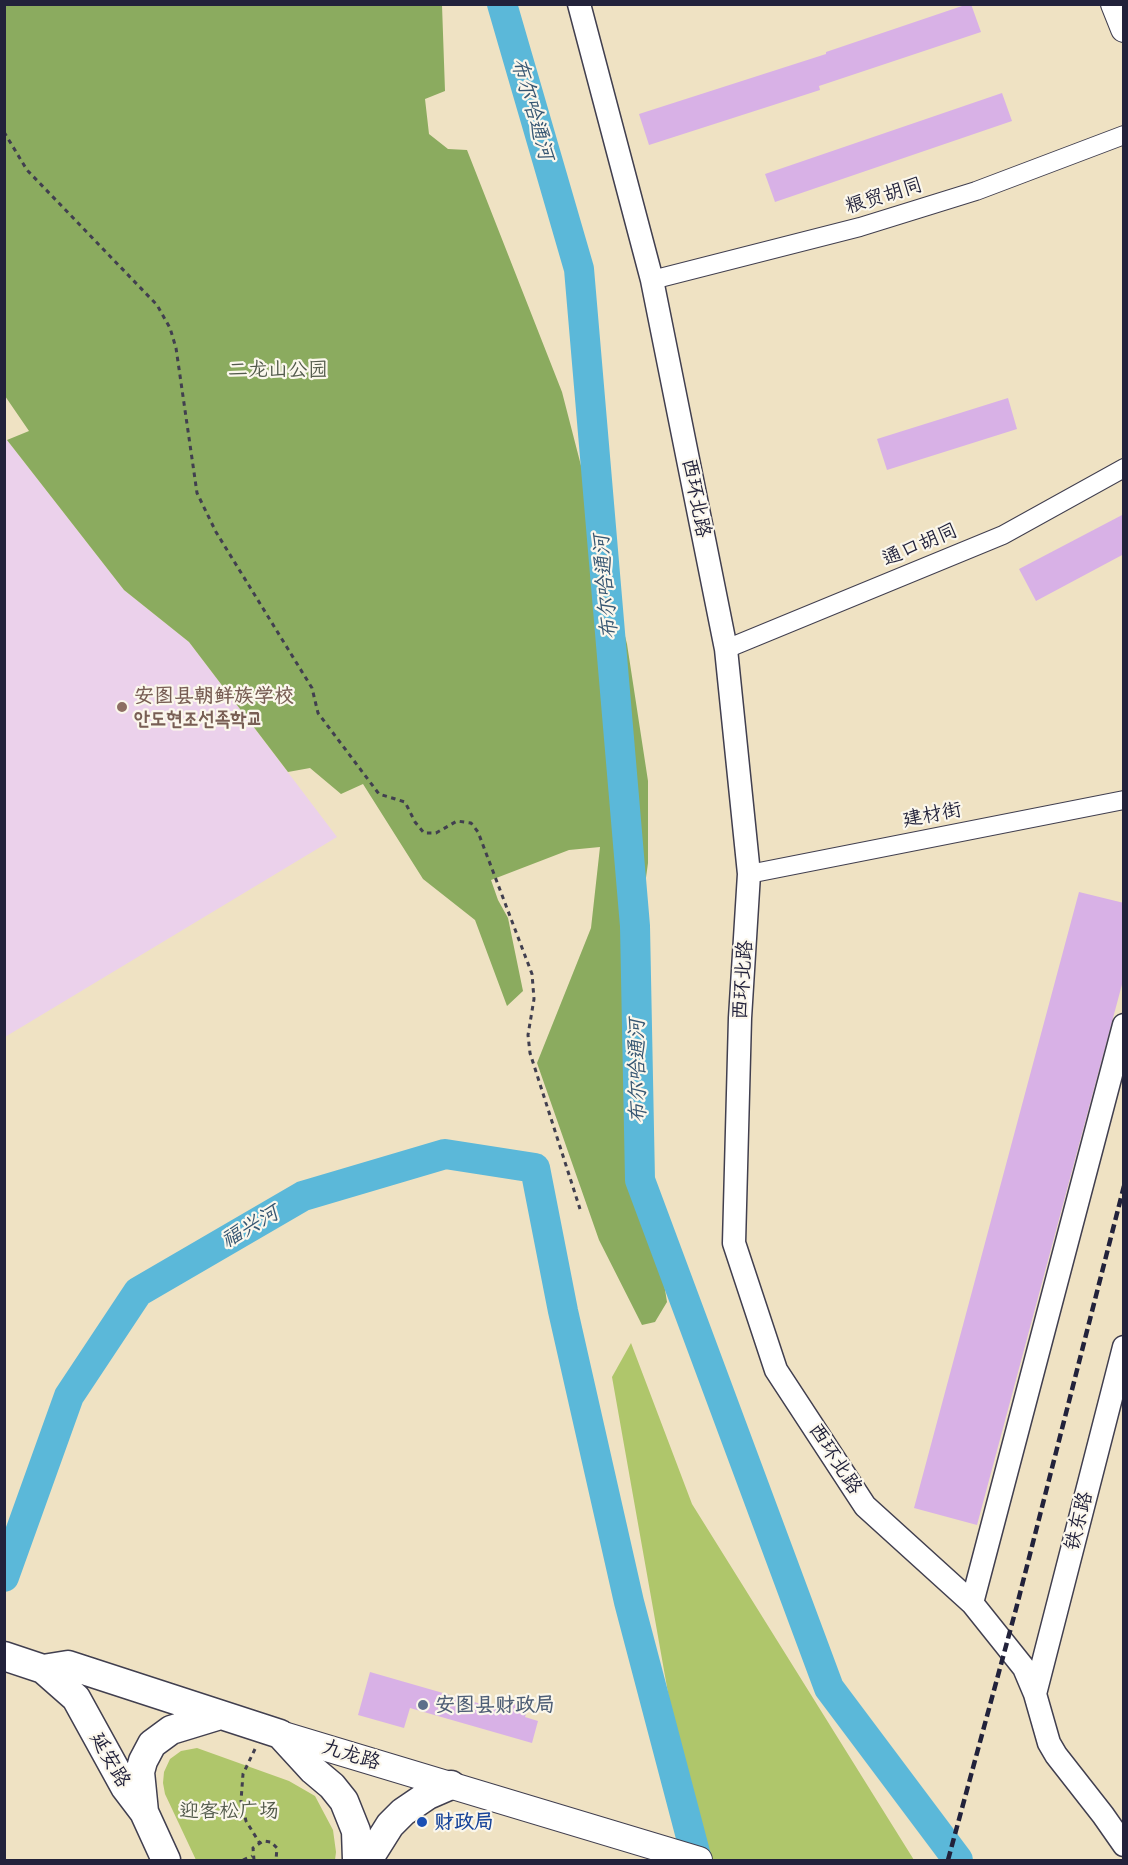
<!DOCTYPE html>
<meta charset="utf-8">
<style>
body{margin:0}
#map{position:relative;width:1128px;height:1865px;overflow:hidden;background:#efe2c3;font-family:"Comic Neue",sans-serif}
canvas{display:block}
.frame{position:absolute;inset:0;border:6px solid #22223b;pointer-events:none}
</style>
<div id="map">
<canvas width="1128" height="1865"></canvas>
<div class="frame"></div>
</div>
<script>
const context = document.querySelector('canvas').getContext('2d');
context.lineJoin = 'round';
function fill(path, color) { context.fillStyle = color; context.fill(path, 'evenodd'); }
const toPath = rows => new Path2D(rows.map(r => 'M' + r).join(''));
function trace(path, color, width, dash) { context.strokeStyle = color; context.lineWidth = width; context.lineCap = dash ? 'butt' : 'round'; context.setLineDash(dash || []); context.stroke(path); }
function label(font, color, halo, rows, align = 'center') {
  context.font = font + ' "Comic Neue","LXGW WenKai TC","Poor Story",sans-serif'; context.lineWidth = 4.5; context.setLineDash([]); context.textBaseline = 'middle'; context.strokeStyle = halo; context.fillStyle = color; for (const [text, x, y, turn = 0] of rows) {
    context.save(); context.translate(x, y); context.rotate((+turn || 0) * Math.PI / 180); context.textAlign = isNaN(turn) ? turn : align; if (halo) context.strokeText(text, 0, 0); context.fillText(text, 0, 0); context.restore();
  }
}
fill(toPath([
 [7,440,124,590,189,642,337,837,5,1037,4,441]
]), '#ebd1eb');
fill(toPath([
 [631,1343,692,1504,914,1860,703,1860,687,1800,612,1377],
 [197,1748,289,1781,315,1796,333,1830,336,1852,335,1860,196,1860,165,1794,163,1783,164,1772,170,1759,181,1751]
]), '#afc66b');
fill(toPath([
 [4,5,442,5,445,91,425,99,429,134,448,149,467,150,562,392,627,644,648,781,648,863,625,1030,627,1050,667,1302,655,1322,642,1325,599,1240,537,1063,591,928,600,847,569,850,491,880,498,900,508,918,523,991,507,1006,475,920,423,879,363,784,341,794,310,768,288,772,189,642,124,590,7,440,29,431,5,396]
]), '#8bab5f');
trace(toPath([
 [502,4,579,269,635,926,640,1180,829,1688,958,1860],
 [4,1577,69,1396,138,1292,303,1196,445,1154,535,1168,563,1311,629,1602,697,1860]
]), '#5bb8d9', 30);
fill(toPath([
 [968,4,971,4,981,32,819,86,820,90,649,145,639,114,826,54,826,52],
 [1002,93,1012,121,775,202,765,174],
 [1008,398,1017,429,887,470,877,439],
 [1124,514,1124,554,1036,601,1019,569],
 [1079,892,1124,903,1124,977,977,1525,914,1508],
 [370,1672,502,1710,504,1701,528,1708,525,1717,538,1721,532,1743,410,1708,404,1728,358,1715]
]), '#d8b1e6');
const minor = toPath([
 [652,280,860,227,976,191,1124,135],
 [726,649,1003,535,1124,468],
 [749,874,1124,800]
]);
const tertiary = toPath([
 [579,4,652,280,726,649,749,874,740,1018,734,1243,776,1370,865,1506,972,1603,1024,1668,1035,1694,1049,1743,1056,1755,1103,1815,1124,1845],
 [972,1603,1124,1025],
 [1035,1694,1124,1347]
]);
const secondary = toPath([
 [1114,4,1124,29],
 [280,1734,699,1860]
]);
const trunk = toPath([
 [4,1656,43,1669,68,1665,280,1734,313,1770,332,1786,344,1801,356,1831,357,1860],
 [43,1669,76,1698,125,1787,144,1812,166,1860],
 [144,1812,140,1772,143,1761,152,1744,171,1730,220,1715],
 [368,1860,390,1825,403,1812,428,1795,451,1785]
]);
trace(minor, '#413f4f', 20);
trace(tertiary, '#413f4f', 25);
trace(secondary, '#413f4f', 28);
trace(trunk, '#413f4f', 31);
trace(toPath([
 [4,132,27,170,157,305,170,328,176,348,197,493,216,532,312,688,318,713,379,794,405,802,415,822,424,833,436,833,457,821,471,823,478,832,532,974,534,999,528,1035,530,1053,580,1209],
 [255,1749,243,1774,241,1801,246,1821,259,1842],
 [243,1860,252,1856],
 [254,1860,253,1848,263,1841,271,1842,277,1848,276,1860]
]), '#413f4f', 3, [4.5, 4.5]);
trace(minor, '#fff', 18);
trace(tertiary, '#fff', 22);
trace(secondary, '#fff', 26);
trace(trunk, '#fff', 28);
trace(toPath([
 [948,1860,1016,1609,1124,1186]
]), '#22223b', 4.5, [9, 4.5]);
for (const [x, y, r, color] of [
 [122,707,6,"#8d6e63"],
 [423,1705,6,"#5c6f8a"],
 [422,1822,6,"#1a4fb4"]
]) { const dot = new Path2D(); dot.arc(x, y, r, 0, 2 * Math.PI); context.fillStyle = color; context.fill(dot); trace(dot, '#fbf7ec', 2); }
label('20px', '#22223b', '#fbf7ec', [
 ["粮贸胡同",884,196,-17],
 ["西环北路",696,498,79],
 ["通口胡同",920,545,-23],
 ["建材街",932,815,-11],
 ["西环北路",743,980,-86],
 ["西环北路",835,1459,57],
 ["铁东路",1079,1521,-76],
 ["九龙路",351,1755,17],
 ["延安路",110,1760,60]
]);
label('20px', '#535b4c', '#fbf7ec', [
 ["二龙山公园",278,370],
 ["迎客松广场",229,1811]
]);
label('bold 20px', '#785e54', '#fbf7ec', [
 ["安图县朝鲜族学校",134,696],
 ["안도현조선족학교",134,719]
], 'left');
label('bold 20px', '#4e5e75', '#fbf7ec', [
 ["安图县财政局",435,1705]
], 'left');
label('bold 20px', '#164399', '#fbf7ec', [
 ["财政局",434,1822]
], 'left');
label('italic 21px', '#365672', '#fbf7ec', [
 ["布尔哈通河",532,109,74],
 ["布尔哈通河",606,587,-95],
 ["布尔哈通河",638,1071,-91],
 ["福兴河",250,1227,-30]
]);
</script>
